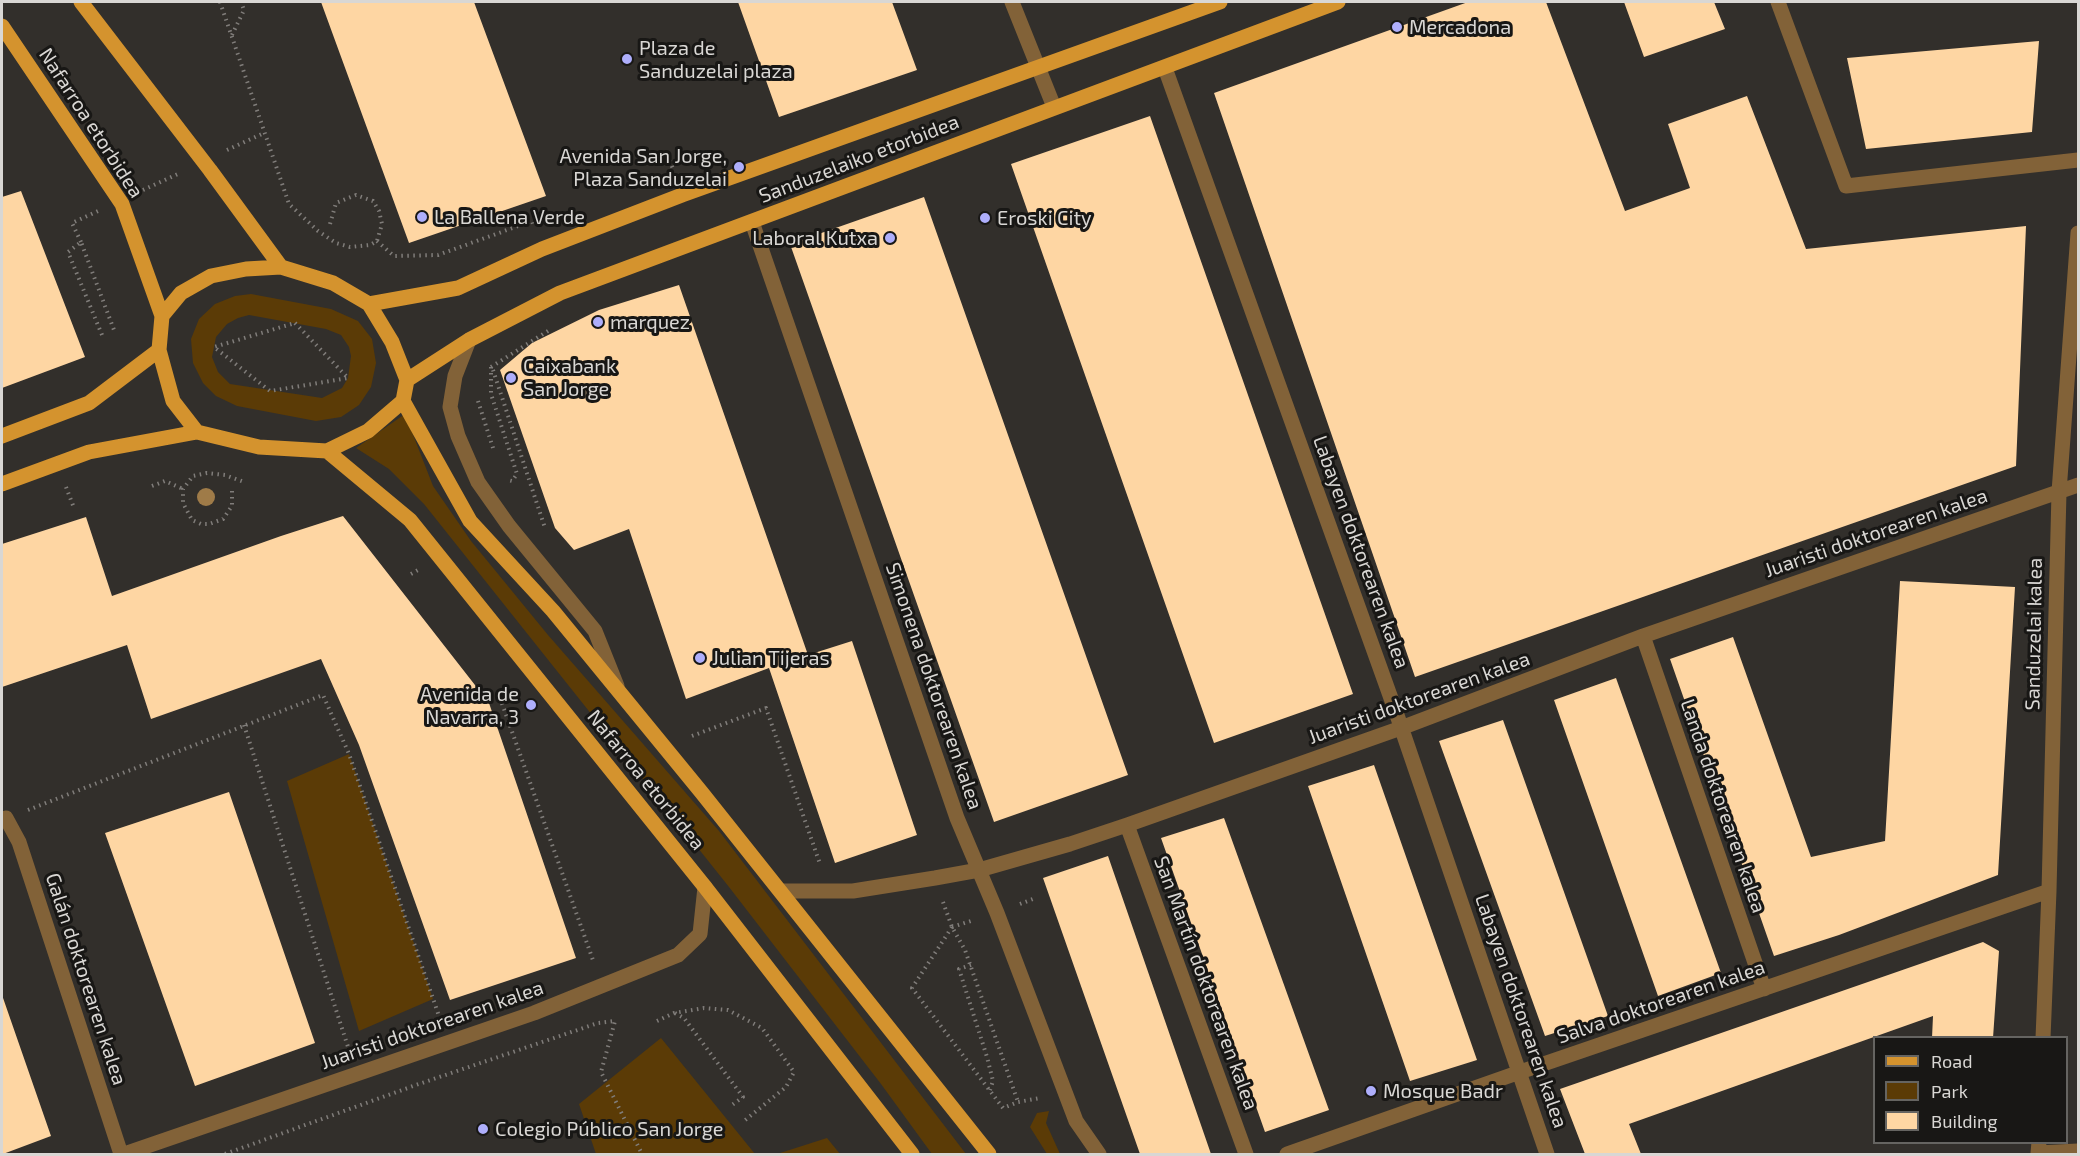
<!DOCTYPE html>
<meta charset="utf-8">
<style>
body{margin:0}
#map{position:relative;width:2080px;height:1156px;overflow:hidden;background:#322f2b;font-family:"Exo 2",sans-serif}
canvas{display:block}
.frame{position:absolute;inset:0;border:3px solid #d9d7d4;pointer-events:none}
.legend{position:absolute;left:1873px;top:1036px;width:195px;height:108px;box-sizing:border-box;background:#181715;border:2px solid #656461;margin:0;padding:8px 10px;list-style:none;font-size:18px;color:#d9d7d4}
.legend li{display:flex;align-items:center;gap:12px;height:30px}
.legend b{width:30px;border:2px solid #656461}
</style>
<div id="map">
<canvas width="2080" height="1156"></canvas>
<div class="frame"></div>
<ul class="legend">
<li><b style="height:8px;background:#d4932e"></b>Road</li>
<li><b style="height:16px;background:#5b3b06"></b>Park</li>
<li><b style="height:16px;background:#fed6a3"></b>Building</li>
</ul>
</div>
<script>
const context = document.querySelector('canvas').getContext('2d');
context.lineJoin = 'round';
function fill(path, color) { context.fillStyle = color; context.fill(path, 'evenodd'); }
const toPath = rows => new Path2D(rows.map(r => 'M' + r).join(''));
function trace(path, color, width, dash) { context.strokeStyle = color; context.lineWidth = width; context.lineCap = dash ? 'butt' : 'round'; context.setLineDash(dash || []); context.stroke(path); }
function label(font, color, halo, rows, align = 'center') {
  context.font = font + ' "Exo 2",sans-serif'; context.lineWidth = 6; context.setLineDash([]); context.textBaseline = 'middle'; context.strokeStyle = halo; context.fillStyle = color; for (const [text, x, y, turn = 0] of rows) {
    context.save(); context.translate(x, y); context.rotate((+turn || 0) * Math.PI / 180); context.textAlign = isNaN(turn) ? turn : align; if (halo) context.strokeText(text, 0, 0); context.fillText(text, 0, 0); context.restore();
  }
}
fill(toPath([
 [251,294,331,309,358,321,372,339,376,363,371,387,359,405,341,417,316,421,237,406,216,396,203,383,193,363,191,339,199,319,215,304,235,296],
 [249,315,326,329,341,335,349,347,351,356,348,378,342,388,322,398,230,384,218,372,212,357,216,337,227,324,238,318],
 [405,414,433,486,471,541,548,635,719,831,966,1154,932,1154,881,1084,729,887,424,504,389,469,356,448],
 [349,754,433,999,359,1031,287,781],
 [661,1038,755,1154,596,1154,579,1104],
 [1049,1111,1046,1123,1060,1154,1047,1154,1030,1127,1037,1113],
 [827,1138,840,1154,777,1154]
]), '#5b3b06');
fill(toPath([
 [321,2,474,2,546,196,409,243],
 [738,2,892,2,917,70,779,117],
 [1468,2,1546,2,1625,211,1690,188,1668,124,1747,96,1806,249,2026,226,2016,466,1415,677,1214,93],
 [1624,2,1714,2,1725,29,1644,57],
 [2039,41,2032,132,1866,149,1847,58],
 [1150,116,1353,694,1214,743,1011,164],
 [21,191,85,357,2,388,2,197],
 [924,197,1128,775,994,822,790,244],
 [679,285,808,655,852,641,917,835,835,863,769,668,686,699,629,529,574,550,555,528,500,370,532,343,599,310],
 [343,516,489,703,576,958,450,1000,359,745,321,659,151,719,127,645,2,687,2,544,86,517,112,596,281,536],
 [1900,581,2015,587,1998,875,1839,935,1774,956,1670,659,1733,637,1811,857,1885,841],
 [1616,678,1721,973,1658,996,1554,700],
 [1503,720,1608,1016,1545,1036,1439,741],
 [1374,765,1477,1060,1410,1081,1308,786],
 [229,792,315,1043,195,1086,105,833],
 [1224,818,1329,1110,1265,1132,1161,838],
 [1108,856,1211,1154,1140,1154,1043,878],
 [1983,942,1999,951,1993,1038,1932,1038,1933,1016,1629,1124,1641,1154,1585,1154,1560,1089],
 [2,995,51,1136,3,1154,2,1154]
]), '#fed6a3');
trace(toPath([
 [220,2,289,204,318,231,336,243,350,247,370,245,377,241,382,224,379,211,373,201,356,195,336,203,330,224],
 [232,35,244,10,241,2],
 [227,150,264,133],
 [667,155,674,171],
 [143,190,180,173],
 [377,241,394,256,438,255,532,221,534,227],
 [81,242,72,223,98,211],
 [295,323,348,378,270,391,214,347,295,323],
 [102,335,68,252,81,242,114,330],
 [491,367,551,329],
 [491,367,491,394,517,474,512,481,508,480],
 [493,370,545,528],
 [478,401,493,448],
 [152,486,165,481,183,489],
 [66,487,74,508],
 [232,491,232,506,223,519,209,524,201,524,192,520,183,503,183,489,193,476,207,473,225,475,244,482],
 [411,574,420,569],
 [498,692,594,963],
 [244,725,349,1050],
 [692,736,766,708,820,864],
 [28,810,323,695,349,754,440,1019],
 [943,902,952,927,965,950,1018,1102],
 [1020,904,1033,899],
 [952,927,912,988,1003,1108,1018,1102,1040,1098],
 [952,927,974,920],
 [971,965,959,969,987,1057,993,1081,990,1090],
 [675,1013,684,1018,743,1097,732,1105],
 [657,1021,674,1013,704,1008,728,1010,762,1028,794,1072,786,1087,744,1121],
 [225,1154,416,1085,598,1023,615,1021,601,1072,642,1154]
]), '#807d7a', 4, [1.5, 4.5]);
trace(toPath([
 [1012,2,1054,107],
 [1778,2,1846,186,2078,160],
 [1165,68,1397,715,1547,1154],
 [752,222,957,818,997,913,1076,1121,1099,1154],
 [469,340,455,376,450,407,458,436,478,482,509,526,595,631,617,686],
 [1643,636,1764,989],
 [2,820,6,818,19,842,121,1154],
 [1127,825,1246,1154],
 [781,891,853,891,935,878,979,870,1070,844,1127,825,1401,728,1643,636,2078,485],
 [2043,1038,2049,891,2059,492,2078,233],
 [2039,1142,2038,1153,2078,1151],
 [124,1154,534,1013,678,955,700,934,705,887],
 [1287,1154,1520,1072,2049,891]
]), '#826238', 15);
trace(toPath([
 [81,2,210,170,281,267],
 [2,26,122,204,162,316],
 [281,267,333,283,369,304,392,342,407,380,403,401,368,431,327,451,259,447,197,432,173,401,159,350,162,316,181,293,211,276,246,269,281,267],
 [369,304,458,288,542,249,682,195,1220,2],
 [407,380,469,340,560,293,1338,2],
 [403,401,470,521,553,611,702,793,989,1154],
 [2,436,89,403,159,350],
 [327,451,410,520,705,887,912,1154],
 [2,484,89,452,197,432]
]), '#d4932e', 15);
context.fillStyle = '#9f7b48';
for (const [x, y] of [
 [206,497]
]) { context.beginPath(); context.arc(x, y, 9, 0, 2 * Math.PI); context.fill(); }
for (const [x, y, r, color] of [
 [1397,27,6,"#aeaefb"],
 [627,59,6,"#aeaefb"],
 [739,167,6,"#aeaefb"],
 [422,217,6,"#aeaefb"],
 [985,218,6,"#aeaefb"],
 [890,238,6,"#aeaefb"],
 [598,322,6,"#aeaefb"],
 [511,378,6,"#aeaefb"],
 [700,658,6,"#aeaefb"],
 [531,705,6,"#aeaefb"],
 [1371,1091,6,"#aeaefb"],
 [483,1129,6,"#aeaefb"]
]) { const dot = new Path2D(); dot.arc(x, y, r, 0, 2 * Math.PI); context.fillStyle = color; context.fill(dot); trace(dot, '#181715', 2); }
label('20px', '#d9d7d4', '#181715', [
 ["Mercadona",1409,27],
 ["Plaza de",639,48],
 ["Sanduzelai plaza",639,71],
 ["Avenida San Jorge,",727,156,"right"],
 ["Plaza Sanduzelai",727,179,"right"],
 ["La Ballena Verde",434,217],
 ["Eroski City",997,218],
 ["Laboral Kutxa",878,238,"right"],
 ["marquez",610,322],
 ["Caixabank",523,366],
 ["San Jorge",523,389],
 ["Julian Tijeras",712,658],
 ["Avenida de",519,694,"right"],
 ["Navarra, 3",519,717,"right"],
 ["Mosque Badr",1383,1091],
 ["Colegio Público San Jorge",495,1129]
], 'left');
label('20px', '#d9d7d4', '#181715', [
 ["Nafarroa etorbidea",91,123,57],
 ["Sanduzelaiko etorbidea",859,159,-21],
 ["Juaristi doktorearen kalea",1876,533,-19],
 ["Labayen doktorearen kalea",1361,552,70],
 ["Sanduzelai kalea",2034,634,-89],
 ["Simonena doktorearen kalea",934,686,71],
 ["Juaristi doktorearen kalea",1419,698,-20],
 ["Nafarroa etorbidea",646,780,51],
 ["Landa doktorearen kalea",1723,806,71],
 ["Galán doktorearen kalea",86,979,72],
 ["San Martín doktorearen kalea",1206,983,70],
 ["Salva doktorearen kalea",1661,1002,-19],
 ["Labayen doktorearen kalea",1521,1011,71],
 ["Juaristi doktorearen kalea",432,1025,-19]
]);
</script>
